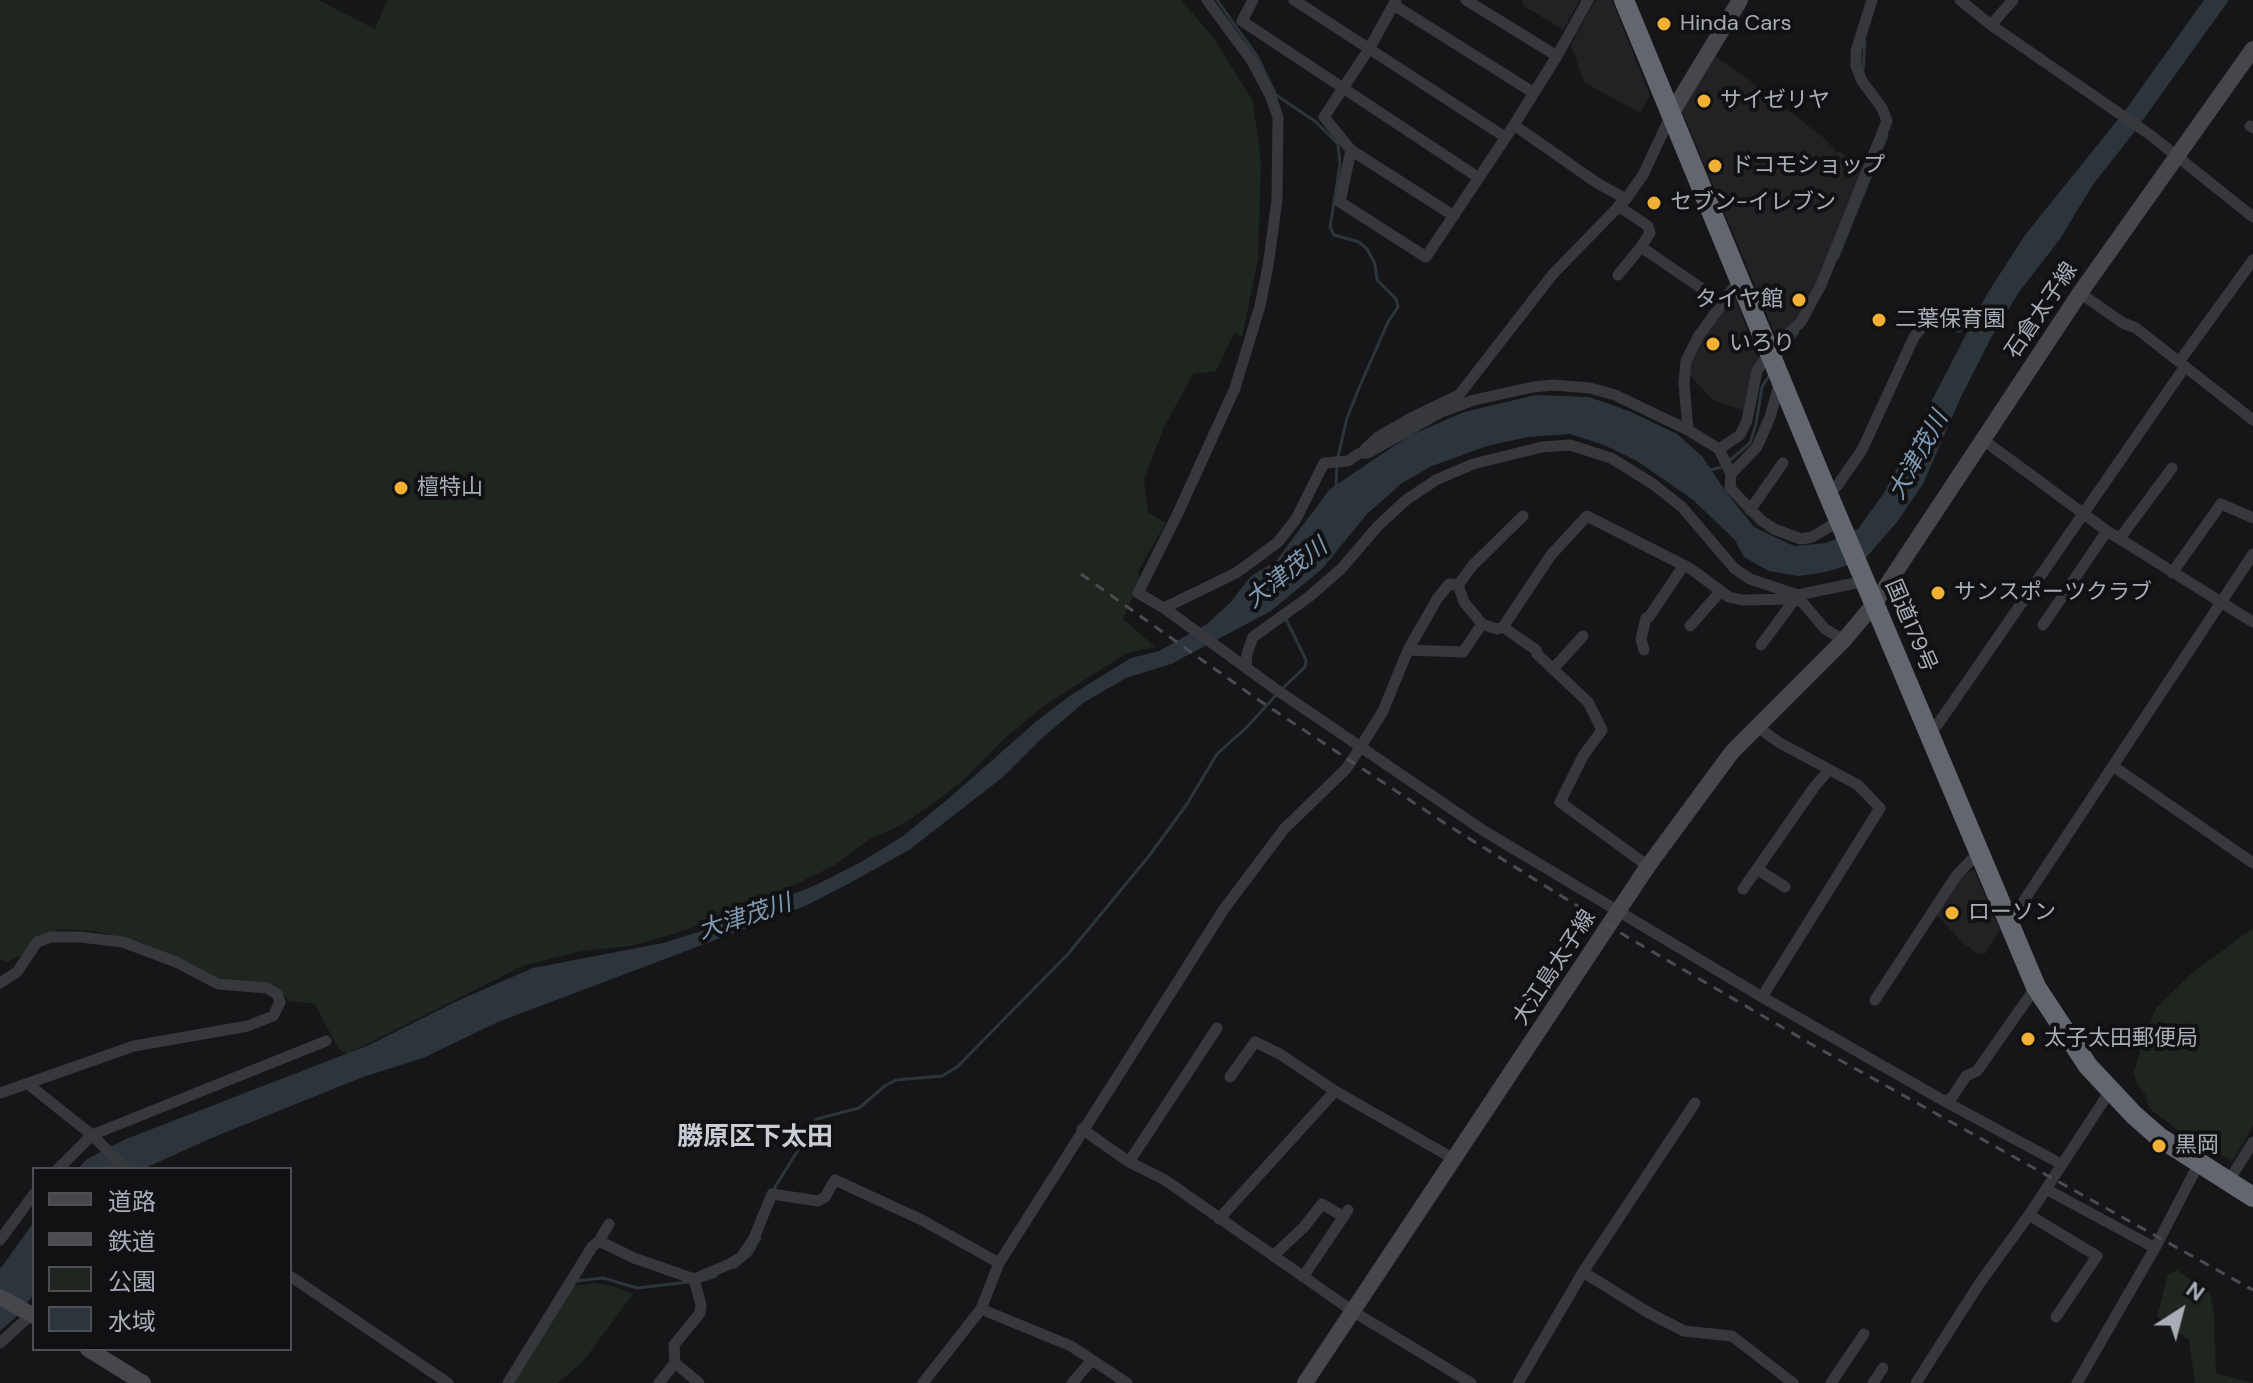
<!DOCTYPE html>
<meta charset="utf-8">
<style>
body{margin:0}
#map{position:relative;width:2253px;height:1383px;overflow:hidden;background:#161618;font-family:"DM Sans","Noto Sans JP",sans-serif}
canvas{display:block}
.legend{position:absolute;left:32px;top:1167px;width:260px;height:184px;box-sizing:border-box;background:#111113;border:2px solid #4d4f55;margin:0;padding:10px 14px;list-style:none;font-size:24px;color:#a8adb8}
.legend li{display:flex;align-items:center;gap:16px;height:40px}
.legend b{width:40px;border:2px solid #4d4f55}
.north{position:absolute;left:2141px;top:1271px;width:80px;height:80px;-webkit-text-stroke:6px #111113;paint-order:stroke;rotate:36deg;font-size:22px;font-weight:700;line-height:32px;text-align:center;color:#a8adb8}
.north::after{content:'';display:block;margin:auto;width:28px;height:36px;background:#a8adb8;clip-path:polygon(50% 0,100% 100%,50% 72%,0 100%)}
</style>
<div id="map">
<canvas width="2253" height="1383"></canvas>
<ul class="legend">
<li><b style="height:10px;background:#45474d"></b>道路</li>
<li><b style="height:10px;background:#4a4c52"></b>鉄道</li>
<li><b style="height:22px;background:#1e261f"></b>公園</li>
<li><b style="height:22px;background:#2c353c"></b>水域</li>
</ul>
<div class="north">N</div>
</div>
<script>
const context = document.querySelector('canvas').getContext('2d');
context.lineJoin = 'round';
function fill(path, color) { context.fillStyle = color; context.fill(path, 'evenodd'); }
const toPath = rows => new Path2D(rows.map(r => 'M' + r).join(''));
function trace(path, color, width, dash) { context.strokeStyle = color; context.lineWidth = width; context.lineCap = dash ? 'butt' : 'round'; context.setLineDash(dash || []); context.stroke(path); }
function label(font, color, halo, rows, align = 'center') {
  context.font = font + ' "DM Sans","Noto Sans JP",sans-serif'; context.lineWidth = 8; context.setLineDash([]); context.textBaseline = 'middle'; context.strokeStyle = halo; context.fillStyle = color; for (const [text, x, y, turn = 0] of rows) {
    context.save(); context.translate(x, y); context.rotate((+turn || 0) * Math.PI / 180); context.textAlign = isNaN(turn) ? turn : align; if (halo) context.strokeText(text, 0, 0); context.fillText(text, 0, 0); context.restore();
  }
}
fill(toPath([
 [1521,0,1580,0,1563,30,1524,6],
 [1595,0,1612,0,1650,95,1640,113,1584,82,1571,45],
 [1713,55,1748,79,1824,138,1837,152,1841,152,1863,169,1806,309,1778,341,1682,111],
 [1735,298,1762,368,1752,380,1743,410,1713,400,1690,376,1689,363,1697,342,1725,305],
 [1974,870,2000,930,1985,954,1977,953,1964,944,1935,913,1962,875]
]), '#222225');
fill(toPath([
 [0,0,318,0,375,29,387,0,1181,0,1213,37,1253,101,1261,161,1258,259,1242,337,1235,332,1216,371,1193,374,1163,429,1144,480,1148,512,1166,523,1138,571,1140,581,1123,619,1155,647,1127,653,1045,705,1003,740,967,777,938,800,903,824,868,840,835,865,739,912,673,934,630,946,581,951,523,966,347,1054,338,1048,315,1004,289,1001,274,985,223,980,141,942,94,931,59,929,42,938,39,946,8,962,0,960],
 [2253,928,2253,1126,2233,1161,2187,1137,2149,1108,2145,1094,2137,1085,2134,1073,2143,1038,2156,1008,2191,974],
 [2177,1270,2210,1294,2214,1313,2216,1373,2253,1383,2195,1383,2189,1340,2157,1317,2168,1274],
 [595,1283,613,1286,633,1294,582,1363,557,1383,513,1383,572,1286]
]), '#1e261f');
fill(toPath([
 [2204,0,2229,0,2132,135,2092,186,2060,239,2019,292,1992,336,1960,399,1923,484,1897,522,1864,560,1826,572,1799,576,1769,571,1744,557,1735,540,1692,499,1637,461,1604,445,1570,434,1528,437,1487,446,1432,466,1402,483,1367,514,1322,569,1271,611,1171,664,1126,678,1083,703,1040,740,1003,777,909,850,848,884,805,906,498,1022,423,1058,363,1077,209,1139,143,1169,78,1169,87,1159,126,1139,369,1045,457,1001,533,968,663,943,708,929,818,884,861,862,903,836,948,799,1038,720,1071,695,1131,658,1159,651,1207,624,1230,603,1251,576,1276,561,1330,489,1409,436,1464,412,1536,395,1589,397,1629,411,1677,434,1702,456,1726,492,1754,527,1794,546,1826,543,1858,529,1884,493,1987,294,2025,235,2124,112],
 [34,1222,34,1294,17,1316,0,1331,0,1269]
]), '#2c353c');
trace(toPath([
 [1217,0,1257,56,1276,95,1316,122,1338,144,1340,165,1330,227,1334,235,1359,242,1367,249,1375,264,1377,280,1396,299,1398,307,1388,322,1359,388,1347,418,1338,457],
 [1863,69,1865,41],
 [1837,259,1887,136],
 [1782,355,1798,332],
 [1710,470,1722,467,1750,443,1756,424,1762,387,1769,376],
 [1336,488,1337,464],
 [1283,688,1305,667,1306,660,1285,617],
 [774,1193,775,1187,805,1139,806,1130,817,1119,859,1108,886,1085,896,1080,942,1076,957,1067,1068,954,1149,856,1187,804,1217,754,1247,727,1278,693],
 [734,1268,751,1254,760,1238],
 [575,1281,603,1278,637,1288,689,1282],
 [701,1281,716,1276]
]), '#2c353c', 3);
trace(toPath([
 [1207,0,1252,61,1270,95,1278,117,1277,200,1268,266,1260,306,1235,388,1178,513,1138,593,1164,608,1274,688,1484,831,1762,997,1946,1102,2061,1164],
 [1253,0,1242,21,1479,178],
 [1294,0,1505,137],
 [1396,0,1369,49,1324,117,1351,150,1340,202,1426,257,1514,125,1557,56,1588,0],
 [1466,0,1557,56],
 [1960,0,1991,25,2149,134,2253,217],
 [1394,5,1534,93],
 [1991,25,2013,0],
 [1514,125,1597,183,1626,199],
 [2250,126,2253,128],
 [1351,150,1454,216],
 [1618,206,1648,226,1650,233,1641,247,1723,303],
 [1618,275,1641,247],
 [2080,293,2123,323,2136,328,2253,420],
 [2179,362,2253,260],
 [1688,430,1684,383,1686,361,1698,337,1739,280],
 [1982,439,2107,531,2253,622],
 [1365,449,1378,437,1411,418,1459,395,1553,274,1626,199,1643,175,1671,115],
 [1719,449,1740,435,1747,420,1757,371,1770,351,1801,322,1821,285,1887,121,1882,108,1862,81,1856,66,1856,51,1872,0],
 [1731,474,1757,447,1770,417,1780,381],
 [1828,494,1837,486,1862,450,1914,337,1935,311,1959,327],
 [1750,510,1783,463],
 [2120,538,2172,468],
 [2172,573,2221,504,2253,518],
 [1458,585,1464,602,1482,624,1497,629,1503,627,1536,650,1537,654,1553,669],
 [1164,608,1236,573,1278,542,1296,519,1324,463,1348,461,1360,453,1368,453,1441,412,1474,400,1533,387,1553,385,1590,388,1615,395,1688,430,1719,449,1731,474,1730,488,1761,520,1774,529,1801,539,1812,537,1839,521],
 [2043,625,2107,531],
 [1690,626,1720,592],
 [1503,627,1551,555,1587,516,1691,569,1729,597,1742,600,1796,599,1803,603,1825,629,1844,640],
 [1583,636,1553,669,1588,702,1602,730,1583,756,1560,802,1648,866],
 [1761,645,1798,595],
 [1408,650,1463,652,1482,624],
 [1644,650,1641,639,1646,618,1649,617,1684,565],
 [1246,668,1247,653,1253,637,1310,596,1341,569,1378,526,1406,500,1436,480,1473,464,1542,447,1570,445,1611,458,1653,484,1682,507,1734,568,1750,579,1798,595,1865,581],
 [1756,726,1780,743,1858,785,1880,808,1762,997],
 [1927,731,1938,724,2184,368],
 [2113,766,2253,863],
 [1757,869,1785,887],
 [1743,889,1815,786,1829,770],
 [2005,917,2019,908,2253,554],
 [0,983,17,972,37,942,51,937,80,937,123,942,176,962,218,984,267,988,277,994,280,1002,273,1016,248,1026,134,1046,0,1093],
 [1875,1000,1956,876,1978,853],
 [1230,1077,1255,1042,1280,1054,1335,1091,1454,1159],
 [28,1084,92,1135,126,1169],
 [1946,1102,1953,1096,1966,1076,1977,1071,2036,987],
 [1082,1129,1129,1162,1165,1180,1354,1312,1471,1383],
 [1129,1162,1217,1028],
 [58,1169,92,1135,326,1041],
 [2228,1182,2253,1142],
 [2046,1189,2155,1248],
 [2029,1215,2097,1256,2056,1317],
 [1219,1219,1335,1091],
 [0,1240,34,1194],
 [599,1241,609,1224],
 [1273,1256,1304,1227,1322,1204,1344,1217],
 [1583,1272,1649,1313,1684,1331,1732,1336,1793,1383],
 [290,1276,448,1383],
 [1303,1277,1348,1210],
 [694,1279,701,1305,700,1313,674,1345,675,1363,699,1383],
 [981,1309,1071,1346,1127,1383],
 [0,1343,32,1314],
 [508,1383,592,1247,599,1241,634,1258,694,1279,730,1264,742,1256,754,1238,772,1194,818,1201,825,1197,835,1180,922,1220,999,1263],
 [659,1383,675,1363],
 [923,1383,981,1309,999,1263,1224,909,1284,829,1346,769,1360,748,1383,711,1408,650,1437,599,1449,584,1458,585,1473,565,1523,516],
 [1072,1383,1092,1360],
 [1518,1383,1583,1272,1695,1103],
 [1831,1383,1864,1334],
 [1873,1383,1883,1368],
 [1916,1383,1979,1284,2029,1215,2110,1091],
 [2077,1383,2155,1248,2199,1163]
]), '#37383d', 11);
trace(toPath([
 [1671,114,1740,0],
 [0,1297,34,1316],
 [88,1349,143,1383],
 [1305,1383,1648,866,1732,752,1844,640,1875,603,2080,293,2253,49]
]), '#45474d', 16);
trace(toPath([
 [1624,0,1828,494,2036,987,2088,1066,2134,1115,2159,1137,2253,1197]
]), '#63666e', 20);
trace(toPath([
 [1081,574,1257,699,1449,826,1629,938,1811,1044,2253,1290]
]), '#4a4c52', 3, [10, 8]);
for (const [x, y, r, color] of [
 [1664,24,8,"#f2b134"],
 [1704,101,8,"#f2b134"],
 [1715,166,8,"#f2b134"],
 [1654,203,8,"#f2b134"],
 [1799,300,8,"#f2b134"],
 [1879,320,8,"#f2b134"],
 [1713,344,8,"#f2b134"],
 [401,488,8,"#f2b134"],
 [1938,593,8,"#f2b134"],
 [1952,913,8,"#f2b134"],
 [2028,1039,8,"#f2b134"],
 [2159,1146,8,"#f2b134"]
]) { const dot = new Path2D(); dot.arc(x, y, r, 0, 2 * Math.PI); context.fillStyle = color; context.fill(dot); trace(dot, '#111113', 3); }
label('22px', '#a8adb8', '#111113', [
 ["Hinda Cars",1680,24],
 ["サイゼリヤ",1720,101],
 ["ドコモショップ",1731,166],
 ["セブン-イレブン",1670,203],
 ["タイヤ館",1783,300,"right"],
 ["二葉保育園",1895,320],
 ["いろり",1729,344],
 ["檀特山",417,488],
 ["サンスポーツクラブ",1954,593],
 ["ローソン",1968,913],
 ["太子太田郵便局",2044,1039],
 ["黒岡",2175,1146]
], 'left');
label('22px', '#a8adb8', '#111113', [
 ["石倉太子線",2042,311,-56],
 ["国道179号",1910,626,67],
 ["大江島太子線",1555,968,-57]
]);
label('italic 24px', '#7f9bb3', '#111113', [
 ["大津茂川",1919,456,-61],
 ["大津茂川",1287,574,-38],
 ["大津茂川",745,918,-18]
]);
label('bold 26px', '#c9ccd4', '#111113', [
 ["勝原区下太田",755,1138]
]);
</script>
